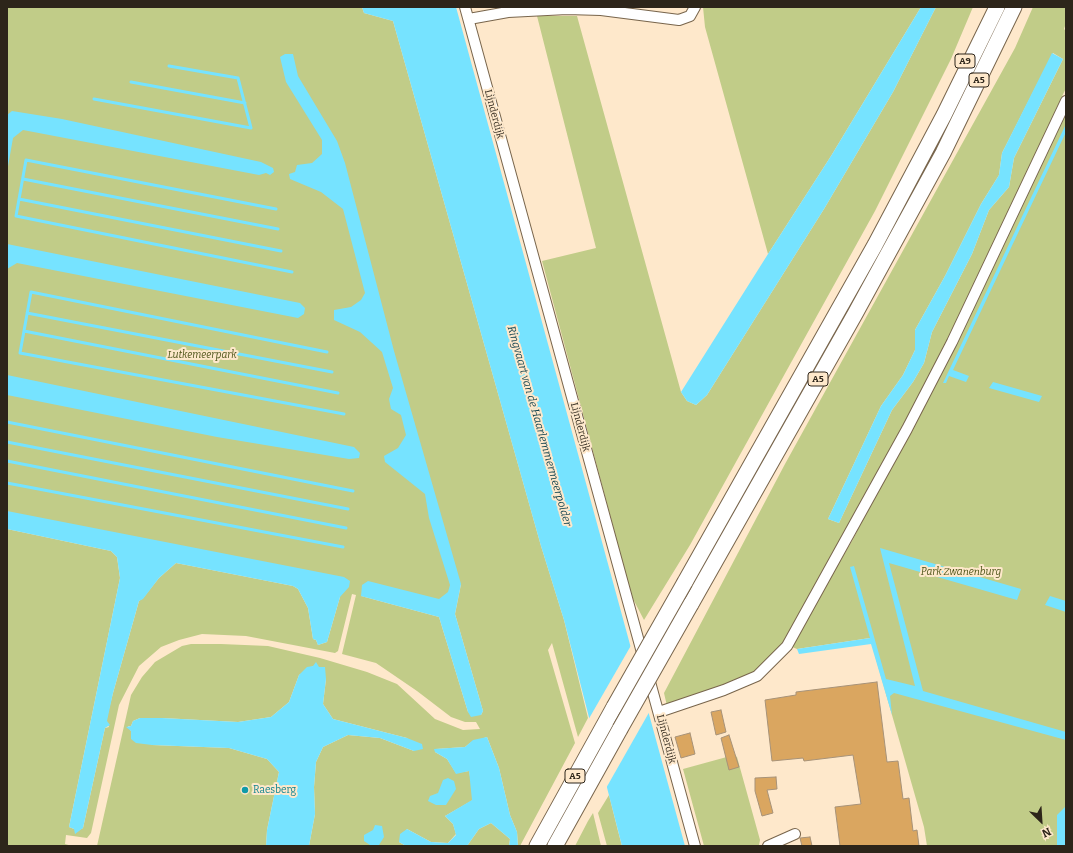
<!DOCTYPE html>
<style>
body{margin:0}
#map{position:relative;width:1073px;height:853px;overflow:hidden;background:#fee8cb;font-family:Bitter,serif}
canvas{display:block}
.frame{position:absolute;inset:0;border:8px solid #2d251a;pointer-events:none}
.north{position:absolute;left:1021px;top:801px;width:40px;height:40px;-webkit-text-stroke:3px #fee8cb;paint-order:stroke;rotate:155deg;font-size:11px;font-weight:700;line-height:16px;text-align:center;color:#2d251a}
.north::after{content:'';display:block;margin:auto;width:14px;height:18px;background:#2d251a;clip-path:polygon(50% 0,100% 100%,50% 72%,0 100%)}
</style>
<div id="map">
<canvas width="1073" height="853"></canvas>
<div class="frame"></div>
<div class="north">N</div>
</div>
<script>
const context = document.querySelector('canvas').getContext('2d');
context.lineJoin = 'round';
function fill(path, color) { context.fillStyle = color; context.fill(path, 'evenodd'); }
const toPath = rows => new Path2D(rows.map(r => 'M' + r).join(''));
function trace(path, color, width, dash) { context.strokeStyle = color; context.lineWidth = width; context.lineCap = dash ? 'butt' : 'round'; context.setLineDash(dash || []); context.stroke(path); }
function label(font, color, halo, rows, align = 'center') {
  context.font = font + ' Bitter,serif'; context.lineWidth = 4; context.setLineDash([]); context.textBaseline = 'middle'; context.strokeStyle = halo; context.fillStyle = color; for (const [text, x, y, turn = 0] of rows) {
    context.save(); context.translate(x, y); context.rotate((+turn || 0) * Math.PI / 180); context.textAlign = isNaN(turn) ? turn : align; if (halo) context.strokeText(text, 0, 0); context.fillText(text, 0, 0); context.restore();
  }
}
fill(toPath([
 [7,7,362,7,364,13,393,21,541,546,564,620,588,718,578,737,552,643,548,650,575,743,520,846,518,846,517,832,510,815,499,768,487,737,470,743,465,747,436,749,435,752,447,759,456,773,469,771,472,787,473,800,445,816,453,824,456,834,448,843,431,842,407,829,399,842,406,846,309,846,315,814,314,787,316,762,323,747,348,735,380,738,414,751,407,738,333,719,323,704,326,679,313,666,299,675,289,702,271,717,238,722,162,718,140,718,133,721,131,726,128,726,131,731,152,745,229,748,267,759,279,772,267,830,266,846,97,846,131,695,142,677,155,662,182,646,191,644,221,644,268,646,320,658,367,672,397,684,435,719,463,730,480,729,476,722,465,722,451,717,417,691,376,663,342,654,356,595,352,594,338,651,335,653,246,636,202,634,179,640,161,647,139,666,119,705,91,833,87,838,66,835,65,844,72,846,7,846,7,529,111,551,117,557,120,578,69,827,74,829,79,830,83,828,105,728,109,727,106,721,113,693,139,601,143,598,159,578,176,563,293,586,298,589,308,608,313,639,316,640,318,645,327,642,340,597,7,515],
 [461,584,455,614,483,711,481,715,468,712,439,617,361,596,449,602],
 [703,7,921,7,831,156,768,254,705,27],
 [936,7,973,7,951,59,875,211,690,545,644,620,632,597,542,261,596,248,537,16,577,16,681,392,687,401,696,405,707,395,824,209,893,92],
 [1033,7,1066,7,1066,23,1064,29,1066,31,1066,88,956,324,909,417,785,641,759,670,718,689,667,706,664,693,785,464,1015,48],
 [1053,53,1063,59,1014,158,1009,187,989,210,972,254,932,332,924,363,913,382,892,410,839,523,828,519,881,406,903,375,915,350,915,330,945,276,981,204,999,175,1002,153],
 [1066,111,1066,846,927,846,924,827,870,638,797,649,790,646,852,541,970,312],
 [734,755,737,757,760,840,759,845,754,846,704,846,683,769],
 [609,795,618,831,622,846,607,846,598,813],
 [593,813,601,846,575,846,588,821],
 [491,823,510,839,509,846,467,846,479,829]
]), '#c1cc88');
fill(toPath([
 [362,7,456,7,685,846,622,846,564,620,541,546,393,21,364,13],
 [921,7,936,7,893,92,824,209,707,395,696,405,687,401,681,392,768,254,831,156],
 [1052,53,1063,59,1014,158,1009,187,989,210,972,254,932,332,924,363,913,382,892,410,839,523,828,519,881,406,903,375,915,350,915,330,945,276,981,204,999,175,1002,153],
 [285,54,293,54,298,76,337,141,345,163,394,351,461,584,455,614,483,711,481,715,471,717,468,712,439,617,361,596,362,585,368,581,439,599,448,592,450,585,429,518,425,494,385,462,384,456,398,448,406,435,401,415,391,409,389,399,393,388,382,352,360,332,334,320,334,310,351,307,361,300,365,293,343,209,321,192,290,179,289,174,295,172,297,165,312,163,322,154,322,140,286,82,280,57],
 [12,111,62,119,261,162,273,168,274,172,270,175,266,173,259,175,23,130,13,138,7,172,7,115],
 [1066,124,1066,132,953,370,969,376,966,382,949,376,946,383,943,383],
 [7,244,300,303,305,308,304,314,298,318,17,263,7,269],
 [7,375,354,447,360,453,359,458,349,459,217,437,7,395],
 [993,382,1042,396,1039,402,989,388],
 [7,511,344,577,350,581,349,587,340,597,327,642,318,645,316,640,313,639,308,608,298,589,293,586,176,563,159,578,143,599,139,601,113,693,107,721,110,725,105,728,83,828,75,834,74,829,69,827,120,578,117,557,111,551,7,529],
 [880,548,1021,589,1017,600,889,563,923,691,1066,732,1066,740,894,693,890,696,892,715,871,644,799,654,797,649,870,638,850,567,854,566,886,679,915,686],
 [1050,596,1066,601,1066,612,1045,605],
 [316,662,319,667,325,667,326,679,323,704,333,719,407,738,422,744,423,749,414,751,380,738,348,735,323,747,316,762,314,787,315,814,309,846,266,846,267,830,279,772,267,759,229,748,152,745,136,743,131,739,131,731,126,727,131,726,133,721,140,718,162,718,238,722,271,717,289,702,299,675,307,667,313,666],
 [487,737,499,768,510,815,517,832,518,846,509,846,510,839,491,823,479,829,467,846,406,846,399,842,400,834,407,829,431,842,448,843,456,835,453,824,445,816,472,800,469,771,456,774,447,759,435,752,434,749,465,747,473,740],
 [448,778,454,781,456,789,446,805,436,805,428,801,430,796,438,793,443,780],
 [1066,806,1066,846,1057,846,1057,815],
 [375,825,382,826,384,837,379,845,370,845,364,841,364,835,373,830]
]), '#76e3ff');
fill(toPath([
 [633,642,651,709,605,790,587,722]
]), '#fee8cb');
trace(toPath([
 [131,82,245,103],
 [94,99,251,128,238,78,169,66],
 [23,179,278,229],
 [19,199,281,251],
 [276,209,26,160,16,216,292,272],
 [27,313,332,372],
 [24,331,338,393],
 [327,352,31,292,20,353,344,414],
 [7,422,353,491],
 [7,442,348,509],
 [7,461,346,528],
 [7,483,343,547]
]), '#76e3ff', 3);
const building = toPath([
 [877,682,887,762,898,761,903,799,909,798,913,831,917,830,919,846,840,846,835,807,861,804,853,755,804,761,803,758,772,761,765,700,796,695,796,692,877,682],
 [721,710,726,732,716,735,711,712,721,710],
 [690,733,695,754,681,758,675,737,690,733],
 [729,735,739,767,729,770,721,738,729,735],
 [776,777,777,789,767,790,773,813,762,816,755,791,755,778,776,777],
 [810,837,812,846,802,846,800,838,810,837]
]);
fill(building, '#daa660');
trace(building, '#a79278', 1);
const minor = toPath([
 [465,7,695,846],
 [469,19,508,12,567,9,601,10,679,20,690,16,695,7],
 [659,712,724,690,757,676,787,646,907,429,952,342,1066,101],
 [768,846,795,834]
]);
const highway = toPath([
 [685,582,875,245,944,115,997,7],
 [691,604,855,314,943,153,1014,7],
 [537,846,614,707],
 [555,846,620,729]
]);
trace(minor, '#78654c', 12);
trace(highway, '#78654c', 17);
trace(minor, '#fff', 10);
trace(highway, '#fff', 15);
const highwayBridge = toPath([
 [614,707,685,582],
 [620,729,691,604]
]);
trace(highwayBridge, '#78654c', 17, []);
trace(highwayBridge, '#fff', 15);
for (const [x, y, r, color] of [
 [245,790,4,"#0f9aa8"]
]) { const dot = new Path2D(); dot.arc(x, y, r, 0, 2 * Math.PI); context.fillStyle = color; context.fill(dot); trace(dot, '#fee8cb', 1.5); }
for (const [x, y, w] of [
 [965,61,20],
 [979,80,20],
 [818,379,20],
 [575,776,20]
]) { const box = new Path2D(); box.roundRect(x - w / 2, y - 7, w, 14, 3); context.fillStyle = '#fee8cb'; context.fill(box); trace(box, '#2d251a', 1); }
label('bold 9px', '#2d251a', null, [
 ["A9",965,61],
 ["A5",979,80],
 ["A5",818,379],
 ["A5",575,776]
]);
label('10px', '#2d251a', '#fee8cb', [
 ["Lijnderdijk",494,114,75],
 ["Lijnderdijk",580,427,75],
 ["Lijnderdijk",666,739,75]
]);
label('italic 10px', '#4b5216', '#fee8cb', [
 ["Lutkemeerpark",202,355],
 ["Park Zwanenburg",961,572]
]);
label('10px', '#0d838f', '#fee8cb', [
 ["Raesberg",253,790]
], 'left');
label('italic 11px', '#12434f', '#fee8cb', [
 ["Ringvaart van de Haarlemmermeerpolder",539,426,74]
]);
</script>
